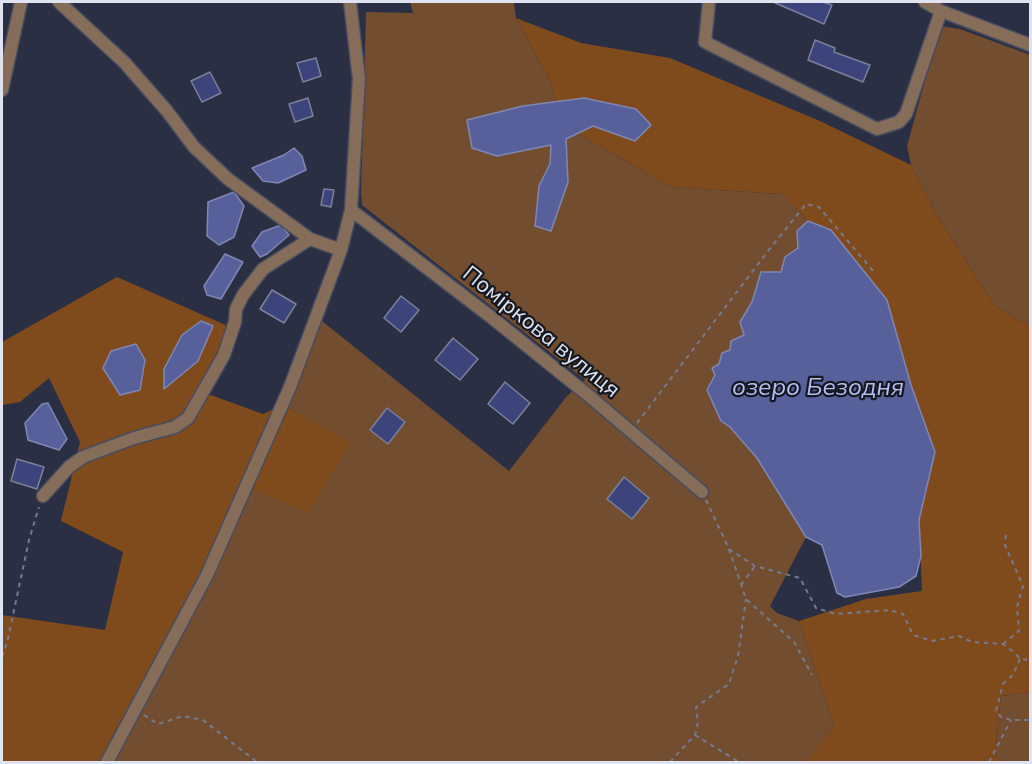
<!DOCTYPE html>
<meta charset="utf-8">
<style>
body{margin:0}
#map{position:relative;width:1032px;height:764px;overflow:hidden;background:#2b2f44;font-family:Mulish,sans-serif}
canvas{display:block}
.frame{position:absolute;inset:0;border:3px solid #e0e3f1;pointer-events:none}
</style>
<div id="map">
<canvas width="1032" height="764"></canvas>
<div class="frame"></div>
</div>
<script>
const context = document.querySelector('canvas').getContext('2d');
context.lineJoin = 'round';
function fill(path, color) { context.fillStyle = color; context.fill(path, 'evenodd'); }
const toPath = rows => new Path2D(rows.map(r => 'M' + r).join(''));
function trace(path, color, width, dash) { context.strokeStyle = color; context.lineWidth = width; context.lineCap = dash ? 'butt' : 'round'; context.setLineDash(dash || []); context.stroke(path); }
function label(font, color, halo, rows, align = 'center') {
  context.font = font + ' Mulish,sans-serif'; context.lineWidth = 4.5; context.setLineDash([]); context.textBaseline = 'middle'; context.strokeStyle = halo; context.fillStyle = color; for (const [text, x, y, turn = 0] of rows) {
    context.save(); context.translate(x, y); context.rotate((+turn || 0) * Math.PI / 180); context.textAlign = isNaN(turn) ? turn : align; if (halo) context.strokeText(text, 0, 0); context.fillText(text, 0, 0); context.restore();
  }
}
fill(toPath([
 [410,2,514,2,516,18,550,82,563,125,671,187,782,194,808,221,798,231,798,248,785,257,781,272,761,273,752,302,740,322,744,336,719,364,715,375,721,421,730,427,757,458,806,537,770,606,777,613,799,621,834,726,805,762,107,762,246,486,350,441,282,405,322,321,509,471,567,396,585,380,362,205,361,193,366,12,413,13],
 [940,26,960,29,1030,55,1030,327,995,306,936,214,911,165,907,146],
 [1030,692,1030,762,1003,762,995,756,1001,696]
]), '#724d30');
fill(toPath([
 [516,18,581,43,670,58,820,121,911,165,936,214,995,306,1030,327,1030,692,1001,696,995,756,1003,762,805,762,834,726,799,621,866,599,922,591,919,520,935,452,911,385,831,230,808,221,782,194,671,187,563,125,550,82],
 [117,277,230,327,208,394,263,414,282,405,351,441,308,513,247,486,107,762,2,762,2,615,105,630,123,552,61,521,80,442,49,378,20,402,2,405,2,342]
]), '#7f4a1c');
const water = toPath([
 [584,98,636,109,651,125,635,141,593,126,566,139,568,182,551,231,535,226,539,186,550,164,551,145,497,156,472,148,467,120,523,106,584,98],
 [294,148,302,156,306,170,278,183,263,181,252,168,284,155,294,148],
 [234,192,244,206,234,237,219,245,207,236,208,202,234,192],
 [808,221,831,230,887,300,911,385,935,452,919,520,921,556,916,576,899,587,845,597,837,593,822,545,806,537,757,458,730,427,721,421,707,390,715,375,712,368,719,364,722,353,730,350,731,341,744,335,740,322,752,302,761,272,781,272,785,257,798,248,797,231,808,221],
 [281,225,289,235,267,254,260,257,252,246,262,232,281,225],
 [225,254,243,262,221,299,207,295,204,286,225,254],
 [201,321,213,326,198,361,164,389,164,369,182,335,201,321],
 [136,344,145,360,140,390,120,395,103,368,111,351,136,344],
 [48,403,67,439,59,450,28,440,25,423,42,404,48,403]
]);
fill(water, '#57609a');
trace(water, '#8087b4', 1.5);
const building = toPath([
 [773,2,823,2,832,5,824,24,773,2],
 [815,40,835,48,834,52,870,65,863,82,808,60,815,40],
 [316,58,321,76,303,82,297,63,316,58],
 [210,72,221,93,202,102,191,81,210,72],
 [308,98,313,116,295,122,289,104,308,98],
 [324,189,334,190,331,207,321,205,324,189],
 [272,290,296,304,284,323,260,309,272,290],
 [401,296,419,310,401,332,384,318,401,296],
 [453,338,478,359,460,380,435,360,453,338],
 [505,382,530,403,513,424,488,404,505,382],
 [387,408,405,422,388,444,370,430,387,408],
 [17,459,44,467,37,489,11,481,17,459],
 [624,477,649,498,632,519,607,499,624,477]
]);
fill(building, '#3d447c');
trace(building, '#7c819a', 1.5);
const minor = toPath([
 [59,2,124,62,167,111,194,147,228,179,310,239,341,250],
 [709,2,705,42,877,129,899,122,906,114,941,11],
 [925,2,941,11,1030,45],
 [2,90,21,2],
 [351,210,491,317,588,395,702,492],
 [43,496,69,467,83,457,134,438,175,427,188,418,224,355,235,322,236,309,243,295,263,269,310,239],
 [107,762,207,575,290,387,341,250,351,210,359,79,350,2]
]);
trace(minor, '#484c60', 15);
trace(toPath([
 [637,423,768,251,806,204,819,207,874,272],
 [706,500,729,549,746,599,794,642,812,675],
 [729,549,755,566,800,578,816,608,836,614,890,610,903,614,913,635,932,641,959,636,972,642,1003,644,1015,653,1020,659,1030,660],
 [741,585,755,566],
 [1003,644,1019,631,1017,607,1023,586,1005,545,1006,533],
 [2,657,7,643,29,540,39,507],
 [1020,659,1013,675,1003,684,996,711,1001,717,1011,720,1030,720],
 [144,715,158,724,183,716,203,720,257,762],
 [695,735,739,762],
 [670,762,695,735,698,722,696,707,729,684,738,656,746,599],
 [989,762,1011,720]
]), '#777a8c', 2, [4.5, 4.5]);
trace(minor, '#856d5a', 12);
label('22px', '#e0e3f1', '#161821', [
 ["Поміркова вулиця",541,332,39]
]);
label('italic 24px', '#b4bef1', '#161821', [
 ["озеро Безодня",818,388]
]);
</script>
